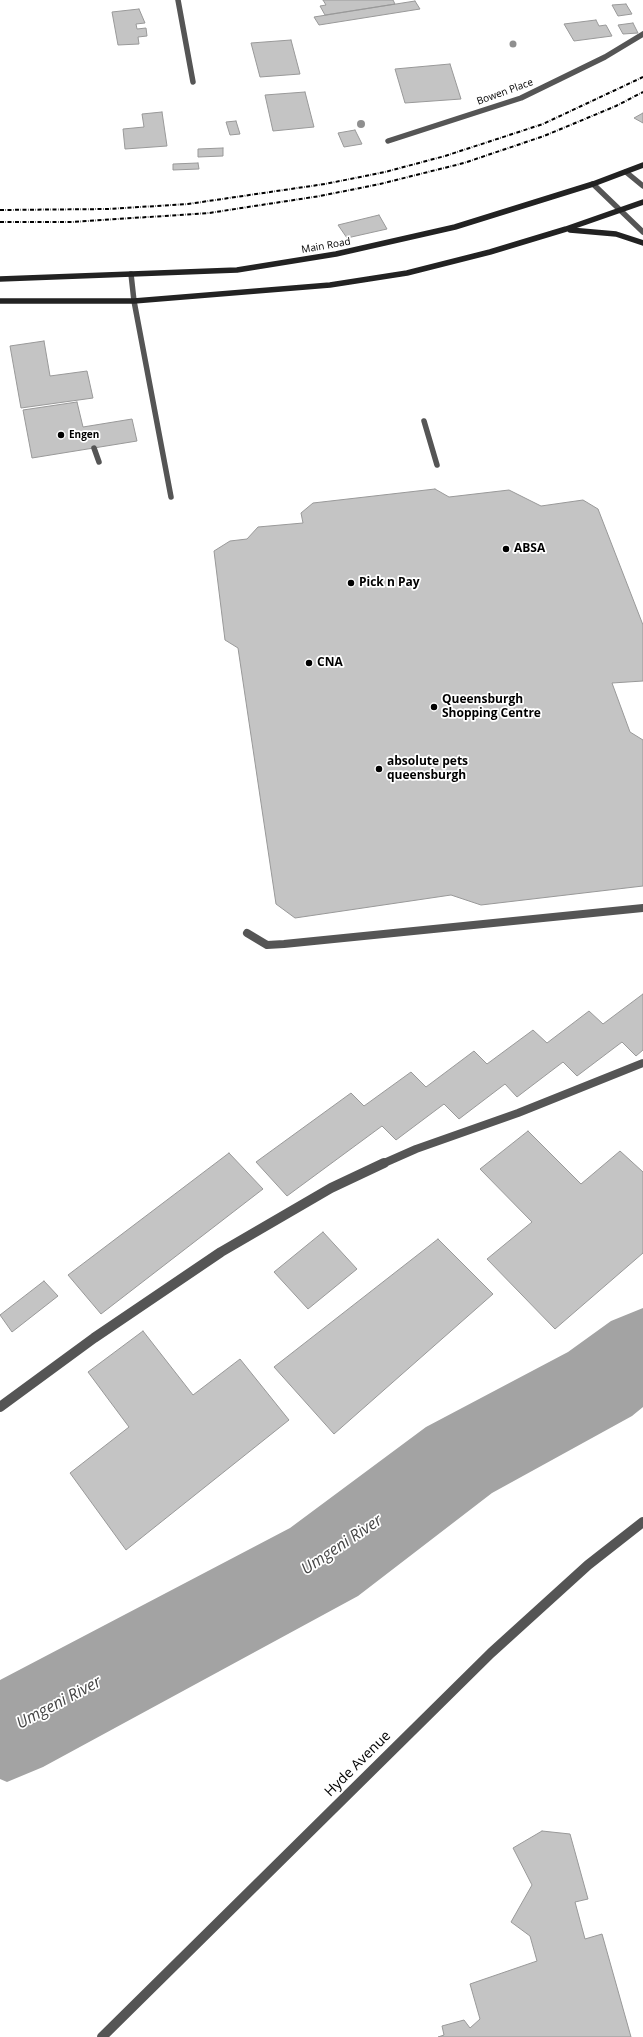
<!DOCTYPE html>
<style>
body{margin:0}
canvas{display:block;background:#fff}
</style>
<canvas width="643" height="2037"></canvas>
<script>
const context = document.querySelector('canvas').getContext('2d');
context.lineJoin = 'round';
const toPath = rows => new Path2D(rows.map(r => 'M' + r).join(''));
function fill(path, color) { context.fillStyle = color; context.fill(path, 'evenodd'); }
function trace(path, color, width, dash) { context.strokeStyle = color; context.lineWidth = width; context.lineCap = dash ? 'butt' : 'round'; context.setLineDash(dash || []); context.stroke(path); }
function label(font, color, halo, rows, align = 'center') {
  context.font = font + ' "Open Sans",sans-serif'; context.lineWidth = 3.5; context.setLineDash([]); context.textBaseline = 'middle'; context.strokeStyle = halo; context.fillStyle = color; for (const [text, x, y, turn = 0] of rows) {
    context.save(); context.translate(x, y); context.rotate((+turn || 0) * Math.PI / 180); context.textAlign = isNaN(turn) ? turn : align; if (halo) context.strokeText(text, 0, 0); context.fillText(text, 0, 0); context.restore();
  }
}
fill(toPath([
 [643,1308,643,1407,632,1416,492,1493,358,1596,43,1767,7,1782,0,1779,0,1680,290,1528,426,1427,568,1352,611,1321,643,1308]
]), '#a3a3a3');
const building = toPath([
 [323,0,393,0,395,4,325,15,320,6,326,5,323,0],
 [415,1,420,9,319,25,314,17,415,1],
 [626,4,632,14,618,16,612,5,626,4],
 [139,9,145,23,136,24,137,29,146,28,147,36,138,37,139,44,118,45,112,12,139,9],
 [596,20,599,26,606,25,612,36,574,41,564,24,596,20],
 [633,23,638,33,623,34,618,25,633,23],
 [291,40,300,74,260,77,251,43,291,40],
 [450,64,461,99,405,103,395,69,450,64],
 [305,92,314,127,273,131,265,95,305,92],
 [162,112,167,146,125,149,123,129,144,127,142,114,162,112],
 [643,113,643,123,634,118,643,113],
 [236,121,240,134,230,135,226,122,236,121],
 [355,130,362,144,344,147,338,133,355,130],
 [223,148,223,156,198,157,198,149,223,148],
 [198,163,199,169,173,170,173,164,198,163],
 [379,215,387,229,347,238,338,225,379,215],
 [44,341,50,376,87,371,93,398,21,408,10,346,44,341],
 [77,402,83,427,132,419,137,441,32,458,23,410,77,402],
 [435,489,449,497,509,490,541,506,583,500,598,509,643,625,643,681,612,683,630,732,643,740,643,886,481,905,451,895,295,918,276,904,238,648,225,640,214,551,230,541,247,539,258,527,303,523,301,513,313,503,435,489],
 [643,994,643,1050,636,1056,622,1042,577,1076,563,1062,517,1097,505,1084,459,1119,444,1104,396,1140,382,1126,287,1196,256,1162,351,1093,364,1106,411,1072,426,1087,474,1051,487,1064,533,1030,547,1043,589,1011,603,1024,643,994],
 [528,1131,581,1184,620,1151,643,1172,643,1253,555,1329,487,1259,532,1222,480,1169,528,1131],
 [229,1153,263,1189,101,1314,68,1275,229,1153],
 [323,1232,357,1269,308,1309,274,1272,323,1232],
 [438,1239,493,1294,334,1434,274,1367,438,1239],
 [44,1281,58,1296,12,1332,0,1315,44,1281],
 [143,1331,193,1395,240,1359,289,1420,126,1550,70,1473,129,1427,88,1372,143,1331],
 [542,1831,570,1834,588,1899,575,1902,585,1939,602,1934,631,2037,438,2037,444,2035,442,2026,464,2020,470,2028,480,2019,470,1984,537,1961,530,1936,511,1922,532,1885,513,1848,542,1831]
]);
fill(building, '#c4c4c4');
trace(building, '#999', 1);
trace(toPath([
 [131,274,134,301,171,497],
 [424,421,437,465],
 [94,448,99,462]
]), '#555', 5.5);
trace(toPath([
 [247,933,267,945,284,944,643,908],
 [382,1164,416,1149,518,1113,643,1063]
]), '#555', 8);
trace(toPath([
 [0,1407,94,1338,221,1252,331,1188,384,1163]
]), '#555', 10);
trace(toPath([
 [178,0,193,82],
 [388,141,521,98,605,57,643,34]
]), '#555', 5.5);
trace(toPath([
 [102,2037,491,1653,588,1565,643,1522]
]), '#555', 10);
trace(toPath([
 [626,172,643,186],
 [593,184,643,232]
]), '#555', 5.5);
trace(toPath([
 [570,230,616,234,643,243],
 [0,279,237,270,336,254,455,227,593,184,643,165],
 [0,301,134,301,330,285,407,273,490,252,566,229,643,202]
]), '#222', 5.5);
trace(toPath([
 [0,210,108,209,188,204,325,184,385,172,445,156,543,124,643,77],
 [0,222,72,222,209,213,320,196,380,184,464,163,544,136,616,106,643,92]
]), '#000', 2, [4, 1.5, 0.5, 1.5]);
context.fillStyle = '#8f8f8f';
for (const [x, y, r] of [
 [513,44,3.5],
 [361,124,4]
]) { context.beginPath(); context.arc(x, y, r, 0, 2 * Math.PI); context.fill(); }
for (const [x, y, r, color] of [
 [61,435,4,"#000"],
 [506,549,4,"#000"],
 [351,583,4,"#000"],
 [309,663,4,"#000"],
 [434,707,4,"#000"],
 [379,769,4,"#000"]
]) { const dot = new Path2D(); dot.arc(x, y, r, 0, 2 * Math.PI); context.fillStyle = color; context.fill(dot); trace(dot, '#fff', 1.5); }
label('10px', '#000', '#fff', [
 ["Bowen Place",505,92,-20],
 ["Main Road",326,246,-10]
]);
label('bold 10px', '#000', '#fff', [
 ["Engen",69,435]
], 'left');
label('bold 12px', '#000', '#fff', [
 ["ABSA",514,549],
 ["Pick n Pay",359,583],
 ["CNA",317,663],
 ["Queensburgh",442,700],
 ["Shopping Centre",442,714],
 ["absolute pets",387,762],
 ["queensburgh",387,776]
], 'left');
label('14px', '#000', '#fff', [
 ["Hyde Avenue",358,1764,-45]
]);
label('italic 16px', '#444', '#fff', [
 ["Umgeni River",342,1545,-34],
 ["Umgeni River",59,1703,-28]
]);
</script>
